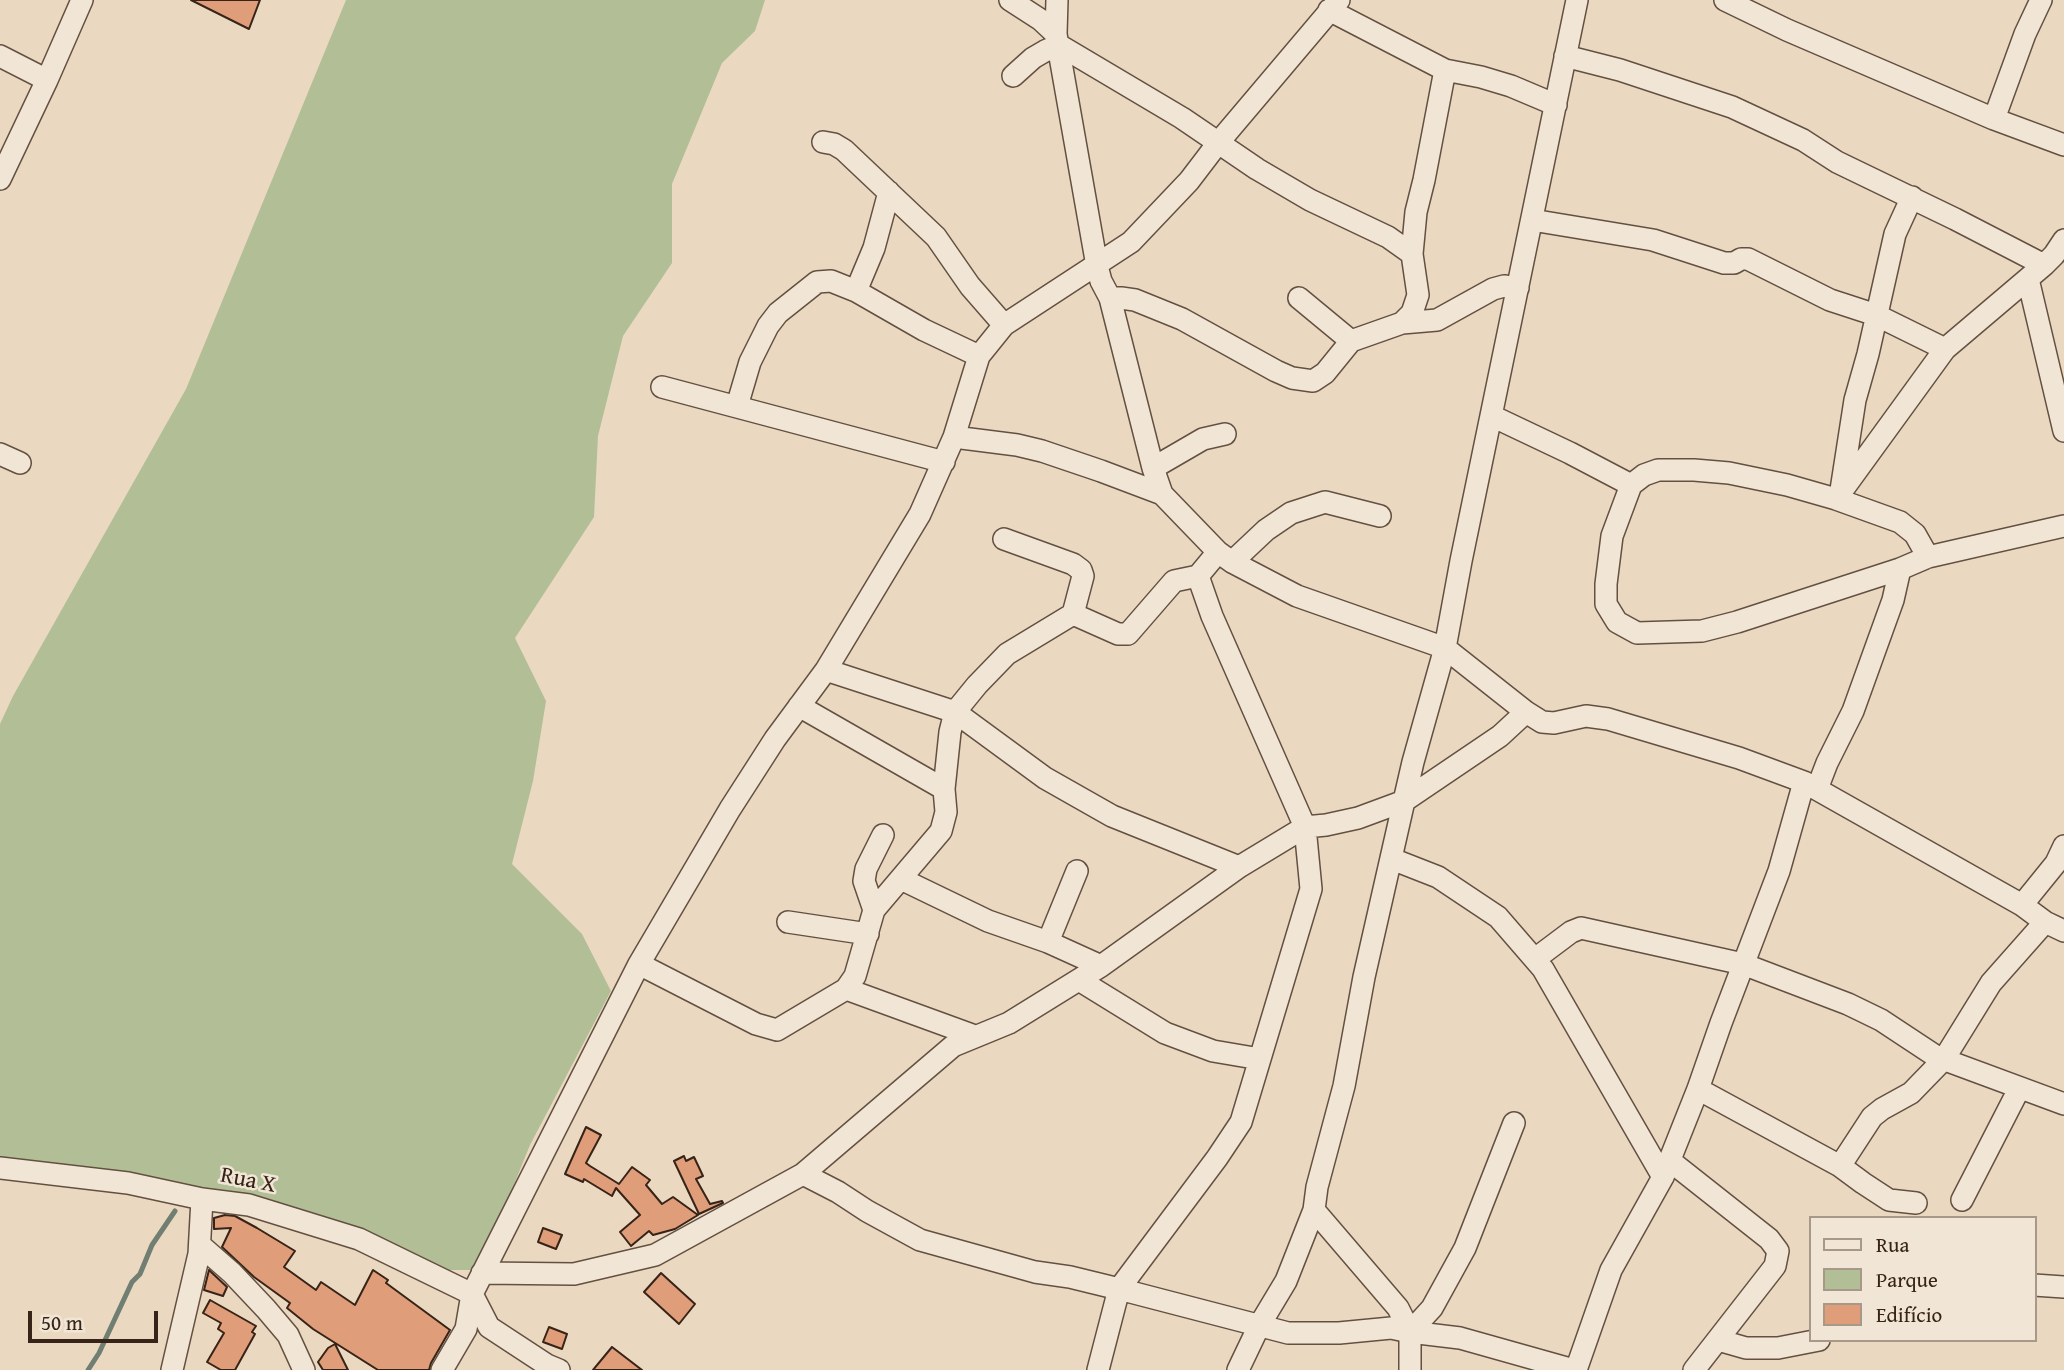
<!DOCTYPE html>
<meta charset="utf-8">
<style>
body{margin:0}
#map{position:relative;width:2064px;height:1370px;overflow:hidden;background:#ead8c0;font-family:"Gentium Book Plus",serif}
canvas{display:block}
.legend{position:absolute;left:1809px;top:1216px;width:228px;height:126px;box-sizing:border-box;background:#f1e6d6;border:2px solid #a7988a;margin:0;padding:9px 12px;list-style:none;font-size:21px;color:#372317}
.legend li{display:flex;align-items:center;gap:14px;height:35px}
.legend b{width:35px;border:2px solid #a7988a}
.scale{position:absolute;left:28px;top:1311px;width:130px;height:32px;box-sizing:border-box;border:4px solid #372317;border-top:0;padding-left:9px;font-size:21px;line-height:24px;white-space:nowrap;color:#372317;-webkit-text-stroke:5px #f1e6d6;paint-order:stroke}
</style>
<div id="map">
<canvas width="2064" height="1370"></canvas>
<ul class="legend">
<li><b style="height:9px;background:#f1e6d6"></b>Rua</li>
<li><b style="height:19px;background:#b2bf96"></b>Parque</li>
<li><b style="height:19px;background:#df9d79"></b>Edifício</li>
</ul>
<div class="scale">50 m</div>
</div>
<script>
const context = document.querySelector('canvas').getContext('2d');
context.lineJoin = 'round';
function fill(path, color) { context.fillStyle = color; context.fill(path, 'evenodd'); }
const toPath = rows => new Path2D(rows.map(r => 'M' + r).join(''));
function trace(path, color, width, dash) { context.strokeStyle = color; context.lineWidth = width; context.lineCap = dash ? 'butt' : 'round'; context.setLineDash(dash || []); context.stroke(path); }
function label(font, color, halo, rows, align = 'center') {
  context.font = font + ' "Gentium Book Plus",serif'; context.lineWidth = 5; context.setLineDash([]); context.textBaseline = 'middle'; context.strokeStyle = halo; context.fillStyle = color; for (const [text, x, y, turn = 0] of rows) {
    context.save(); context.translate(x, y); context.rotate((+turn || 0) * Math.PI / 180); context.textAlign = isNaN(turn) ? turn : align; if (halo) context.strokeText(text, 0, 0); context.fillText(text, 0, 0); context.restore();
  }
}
fill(toPath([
 [346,0,765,0,755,31,722,63,672,184,672,263,623,336,598,436,594,517,515,638,546,701,533,781,512,864,582,934,611,991,530,1145,485,1256,471,1270,444,1270,377,1237,0,1159,0,724,13,696,186,389]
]), '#b2bf96');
trace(toPath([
 [88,1370,99,1353,132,1282,140,1274,152,1245,175,1211]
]), '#717e72', 5);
const building = toPath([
 [191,0,260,0,249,29,191,0],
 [586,1127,601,1135,586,1163,590,1166,619,1184,632,1167,650,1180,646,1185,662,1204,673,1197,698,1215,675,1229,653,1235,649,1231,631,1246,620,1232,640,1215,616,1188,612,1196,584,1179,583,1182,565,1174,586,1127],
 [684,1156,686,1161,694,1157,703,1176,696,1179,710,1204,722,1201,723,1203,699,1214,674,1161,684,1156],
 [225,1215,235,1216,257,1228,295,1251,284,1267,316,1290,321,1282,355,1305,373,1270,388,1280,386,1283,450,1330,431,1363,429,1370,378,1370,313,1329,287,1308,290,1303,254,1277,222,1247,231,1228,214,1229,214,1218,225,1215],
 [543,1228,562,1235,556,1249,538,1242,543,1228],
 [209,1270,227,1287,223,1296,204,1290,209,1270],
 [661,1273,695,1304,679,1324,644,1292,661,1273],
 [210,1300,256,1326,252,1332,255,1334,235,1370,221,1370,207,1362,224,1333,218,1329,221,1323,203,1313,210,1300],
 [549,1327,567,1334,562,1349,543,1342,549,1327],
 [335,1344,348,1370,323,1370,318,1362,328,1348,335,1344],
 [612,1347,642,1370,593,1370,612,1347]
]);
fill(building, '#df9d79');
trace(building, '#372317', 2);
const minor = toPath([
 [1010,0,1041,20,1056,34],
 [1725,0,1787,30,1994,119,2064,145],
 [1329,10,1445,70,1481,77,1511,86,1556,105],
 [0,56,47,80],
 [1565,56,1620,70,1732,107,1803,140,1837,162,1955,219,2044,265],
 [1013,76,1033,58,1045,51,1059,45,1182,118,1257,169,1310,200,1388,237,1412,254,1418,295,1412,313,1402,323],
 [1994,119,2025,34,2041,0],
 [823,142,834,144,844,150,936,237,970,286,1004,325],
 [0,179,47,80,82,0],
 [1532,220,1653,240,1724,263,1734,263,1741,259,1748,259,1830,300,1876,315,1945,349],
 [1412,254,1416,212,1424,180,1445,70],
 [2028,279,2064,431],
 [856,291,874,248,889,192],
 [1110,298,1121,298,1135,300,1182,319,1276,371,1292,378,1313,381,1325,373,1351,341,1402,323,1437,320,1493,289,1504,286,1518,288],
 [1299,298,1351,341],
 [662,387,944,462],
 [737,406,750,362,768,326,778,313,817,282,831,281,856,291,924,330,979,356],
 [1492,416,1570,453,1631,485],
 [954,437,1017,445,1042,451,1101,471,1162,494],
 [0,454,20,463],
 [1153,468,1203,439,1225,434],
 [1841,490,1855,400,1868,354,1895,234,1912,197],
 [1836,499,1945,349,2044,265,2054,255,2064,240],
 [1004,539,1073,564,1081,570,1083,576,1073,614],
 [1218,552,1232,562,1297,596,1445,648,1526,712,1542,722,1554,723,1586,716,1608,719,1739,758,1804,782,2022,905,2045,922,2064,931],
 [1928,557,1915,534,1900,522,1836,499,1787,485,1729,473,1694,470,1658,470,1644,475,1631,485,1612,536,1606,584,1606,604,1617,622,1637,633,1702,631,1737,622,1900,569,1928,557,2064,526],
 [1232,562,1266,530,1291,513,1325,502,1380,516],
 [826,670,955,712,1045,778,1112,816,1239,867],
 [799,706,944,789],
 [1817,789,1827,763,1853,711,1893,600,1900,569],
 [1392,859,1438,877,1498,917,1543,969,1663,1177],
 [901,879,988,921,1048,942,1101,966],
 [2022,905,2056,863,2064,846],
 [874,910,864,881,866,869,883,835],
 [788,922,868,934],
 [1048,942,1077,871],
 [1535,959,1571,932,1581,928,1743,964,1848,1004,1881,1020,1937,1057,2064,1104],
 [639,964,756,1024,777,1030,846,989,855,976,874,910,941,831,946,812,944,789,950,732,955,712,977,685,1007,654,1073,614,1118,634,1128,634,1174,581,1198,576],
 [1079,980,1165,1033,1213,1051,1260,1059],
 [846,989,975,1036],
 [1698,1089,1840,1166,1863,1183,1889,1200,1916,1203],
 [1669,1160,1769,1239,1778,1251,1775,1266,1694,1370],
 [1840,1166,1872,1117,1882,1109,1911,1093,1944,1059,1991,983,2045,922],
 [0,1168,128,1183,202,1199,249,1205,359,1239,472,1294],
 [803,1174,838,1192,867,1211,920,1240,1035,1272,1070,1277,1119,1289,1217,1158,1241,1122,1311,889,1305,827,1212,616,1198,576,1218,552,1162,494,1153,468,1110,298,1101,281,1097,266,1056,34,1057,0],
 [1962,1200,2019,1089],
 [200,1245,232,1273,266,1309,288,1335,304,1370],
 [482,1273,574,1274,655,1255,803,1174,953,1046,1009,1023,1101,966,1239,867,1305,827,1326,825,1358,818,1404,801,1413,762,1445,648,1461,561,1577,0],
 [2034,1285,2064,1287],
 [472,1294,489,1327,547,1365,559,1370],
 [1410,1332,1432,1308,1465,1248,1514,1123],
 [1718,1340,1746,1348,1778,1348,1819,1340],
 [172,1370,199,1254,202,1199],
 [442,1370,466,1329,472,1294,639,964,730,809,775,739,826,670,920,514,954,437,979,356,1004,325,1131,242,1189,181,1218,143,1339,0],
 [1098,1370,1119,1289,1288,1333,1339,1333,1391,1328,1410,1332,1460,1338,1574,1370],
 [1238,1370,1259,1326,1286,1281,1314,1210],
 [1410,1370,1410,1332,1398,1308,1314,1210,1317,1187,1344,1086,1364,977,1404,801,1500,736,1526,712],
 [1576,1370,1611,1270,1663,1177,1698,1089,1721,1023,1779,871,1804,782]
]);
trace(minor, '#645041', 24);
trace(minor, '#f1e6d6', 21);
label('23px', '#372317', '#f1e6d6', [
 ["Rua X",248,1181,11]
]);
</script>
